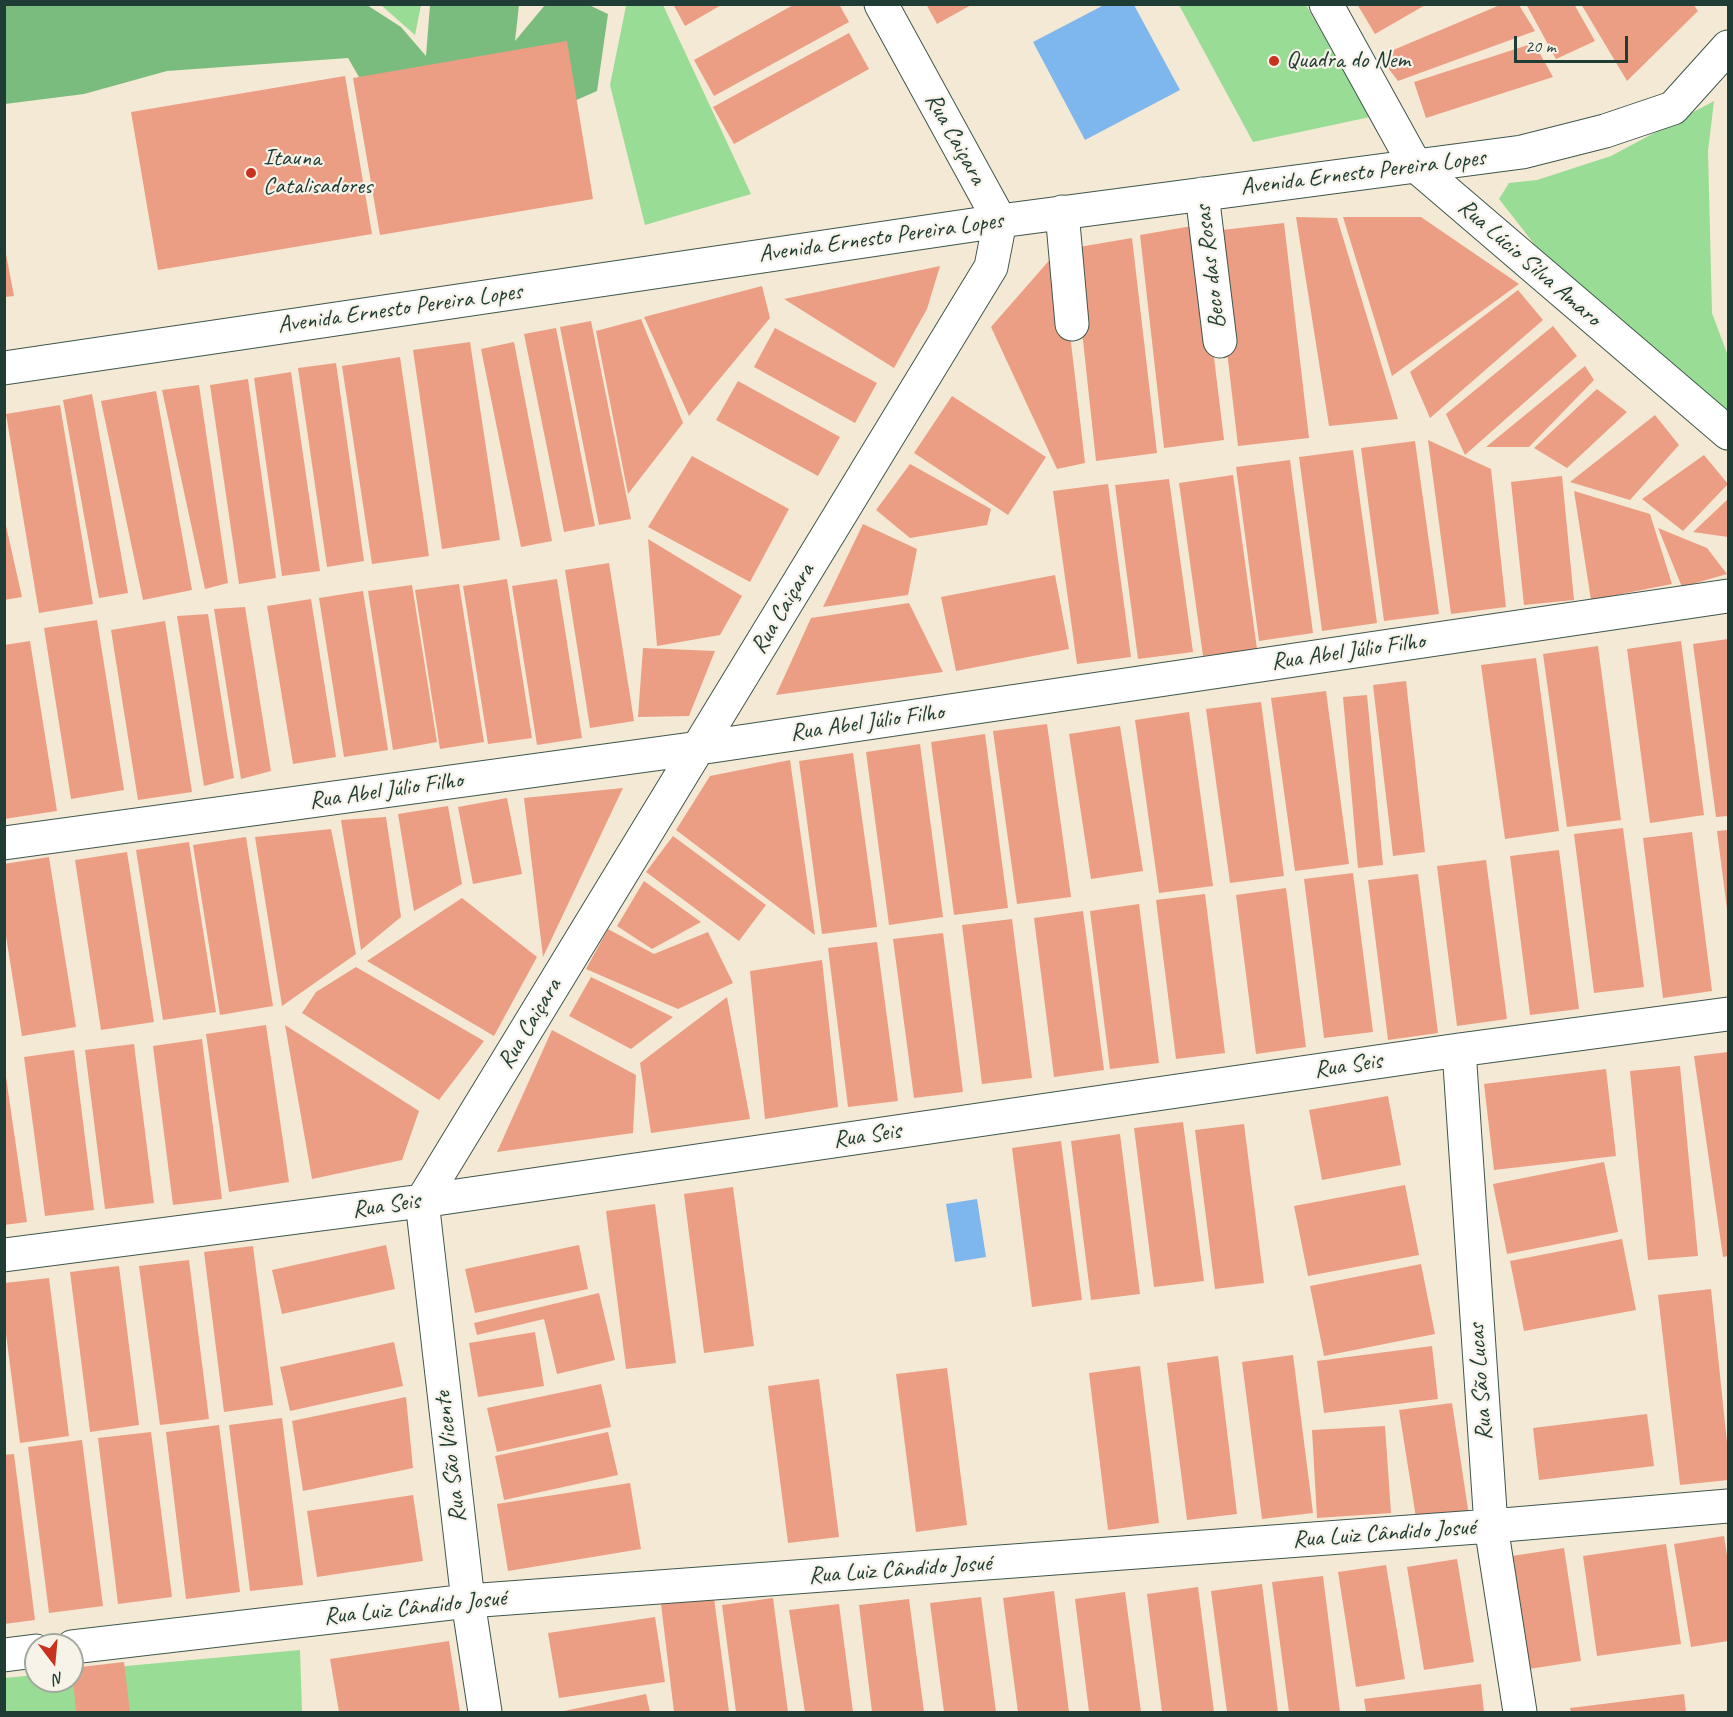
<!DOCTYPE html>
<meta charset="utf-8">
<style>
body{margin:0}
#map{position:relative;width:1733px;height:1717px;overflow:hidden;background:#f4e9d4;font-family:Caveat,sans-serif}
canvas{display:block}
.frame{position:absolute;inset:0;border:6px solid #1f3d34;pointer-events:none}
.north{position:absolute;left:24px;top:1633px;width:60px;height:60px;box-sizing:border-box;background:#f7f3e8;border:2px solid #a1aaa0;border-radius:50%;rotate:164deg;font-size:16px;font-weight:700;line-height:24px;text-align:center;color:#1f3d34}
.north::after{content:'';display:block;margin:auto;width:21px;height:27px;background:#c8321e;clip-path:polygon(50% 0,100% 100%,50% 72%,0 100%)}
.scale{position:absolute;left:1514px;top:36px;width:114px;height:27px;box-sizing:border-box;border:3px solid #1f3d34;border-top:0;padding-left:8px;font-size:18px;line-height:21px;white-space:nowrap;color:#1f3d34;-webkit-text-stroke:4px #f7f3e8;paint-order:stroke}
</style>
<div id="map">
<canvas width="1733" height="1717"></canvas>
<div class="frame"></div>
<div class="north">N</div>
<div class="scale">20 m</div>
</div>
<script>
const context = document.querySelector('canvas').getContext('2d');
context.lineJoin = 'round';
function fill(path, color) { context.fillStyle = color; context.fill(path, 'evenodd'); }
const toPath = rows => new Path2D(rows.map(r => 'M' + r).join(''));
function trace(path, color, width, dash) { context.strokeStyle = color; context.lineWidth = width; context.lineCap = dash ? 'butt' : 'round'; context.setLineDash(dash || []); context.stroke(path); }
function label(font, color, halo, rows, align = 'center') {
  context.font = font + ' Caveat,sans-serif'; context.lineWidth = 4.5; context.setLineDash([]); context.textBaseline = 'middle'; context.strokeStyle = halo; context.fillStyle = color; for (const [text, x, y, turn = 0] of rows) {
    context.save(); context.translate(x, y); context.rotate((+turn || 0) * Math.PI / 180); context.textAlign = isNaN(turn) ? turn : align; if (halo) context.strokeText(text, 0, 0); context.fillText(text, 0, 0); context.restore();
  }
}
fill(toPath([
 [381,5,421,5,415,35],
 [624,5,663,5,751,194,645,225,610,85,626,6],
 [1179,5,1306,5,1370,117,1253,142],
 [1714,101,1708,151,1712,313,1728,356,1728,414,1535,245,1499,199,1509,183,1537,180,1611,156],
 [300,1650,302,1712,5,1712,4,1678,36,1675,36,1681,72,1681,72,1671]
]), '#98dc95');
fill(toPath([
 [4,5,367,5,401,27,426,56,430,5,519,5,515,41,545,5,589,5,608,14,597,91,444,158,384,120,348,58,167,71,84,94,5,104]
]), '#7abc7e');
fill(toPath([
 [1104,5,1134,5,1180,90,1085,140,1033,42],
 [977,1199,986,1257,955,1262,946,1204]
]), '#7eb6ee');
fill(toPath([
 [673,4,723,4,685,26],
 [795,4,839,4,849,22,714,96,694,60],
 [926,4,973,4,937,24],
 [1357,4,1427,4,1375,34],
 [1526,4,1574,4,1595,41,1556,59],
 [1581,4,1693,4,1698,11,1627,81],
 [1500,5,1519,5,1535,31,1398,81,1379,56],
 [849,33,869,69,734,144,713,107],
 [567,41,593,199,380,235,353,78],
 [1534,43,1553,77,1426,118,1414,82],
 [345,76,372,234,158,270,131,112],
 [1296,217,1337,218,1398,419,1329,426],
 [1343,217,1421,217,1519,284,1392,376],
 [1284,223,1309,438,1238,446,1213,231],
 [1198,225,1224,440,1164,448,1140,235],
 [1132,238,1157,453,1096,461,1073,248],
 [1060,248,1085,463,1057,469,991,327],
 [5,249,14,296,5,297],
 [940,266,927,309,894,368,784,299],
 [762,286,770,318,689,416,644,317],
 [1518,290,1543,320,1430,418,1410,372],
 [641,319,683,423,628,494,596,331],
 [591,321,631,519,599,525,560,327],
 [1553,326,1577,356,1465,455,1446,414],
 [556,328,595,526,564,532,524,334],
 [775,328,877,383,855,423,754,367],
 [470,342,500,540,442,549,413,350],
 [514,342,552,541,521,547,481,349],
 [400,357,429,556,372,564,342,366],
 [336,363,364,561,327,567,298,368],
 [1585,366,1594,380,1529,447,1486,447],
 [291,372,320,571,282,576,254,378],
 [248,379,276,578,239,584,210,385],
 [738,381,840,437,818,476,716,420],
 [199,385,228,583,205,589,162,390],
 [1597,389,1627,412,1567,468,1534,448],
 [156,391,192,590,143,600,101,401],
 [92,394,128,593,99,598,63,400],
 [952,396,1046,457,1008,515,914,453],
 [60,405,93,604,39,613,6,414],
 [1655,415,1679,445,1630,500,1570,482],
 [1428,440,1491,469,1506,607,1451,614],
 [1415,441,1439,614,1384,621,1361,448],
 [1353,450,1377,623,1322,631,1299,457],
 [1704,455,1728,484,1683,531,1642,499],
 [692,456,789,509,750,582,648,527],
 [1290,460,1313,633,1259,641,1236,467],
 [910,464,991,509,987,525,910,538,876,510],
 [1233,475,1257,649,1203,656,1179,483],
 [1562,476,1574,600,1524,605,1511,482],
 [1169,479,1193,652,1138,659,1115,485],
 [1108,484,1131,657,1077,664,1053,491],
 [1574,491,1650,514,1672,584,1591,600],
 [1728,499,1728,537,1693,532],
 [4,517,22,597,4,600],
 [863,524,917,549,908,595,823,607],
 [1658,528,1707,548,1727,574,1682,587],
 [648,539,742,596,720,635,657,646],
 [609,563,634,721,590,728,565,570],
 [1055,575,1069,649,956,671,941,597],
 [507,579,532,738,488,744,463,586],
 [557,579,582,738,537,745,512,586],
 [459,584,484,742,440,749,415,590],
 [412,585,437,742,393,750,368,591],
 [363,591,388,750,344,757,319,598],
 [311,599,336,757,293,764,267,606],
 [909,603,943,672,776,695,811,618],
 [245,607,271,771,241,779,214,609],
 [208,614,234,778,204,786,177,616],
 [97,620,124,790,71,799,44,628],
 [165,621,192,792,138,800,111,630],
 [1728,639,1728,816,1716,817,1693,644],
 [30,641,57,811,4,819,4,645],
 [1681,641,1704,815,1650,823,1627,649],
 [1598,646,1621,820,1567,827,1543,654],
 [643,648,715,651,689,716,638,717],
 [1536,658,1559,831,1505,839,1481,665],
 [1406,681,1425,852,1393,856,1373,685],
 [1326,691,1349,864,1295,871,1271,698],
 [1367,695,1383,865,1358,868,1343,697],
 [1261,702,1284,876,1230,883,1206,709],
 [1189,712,1213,886,1159,893,1135,720],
 [1047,724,1071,897,1017,904,993,731],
 [1120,726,1143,871,1091,879,1069,734],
 [985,734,1008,908,954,915,931,742],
 [920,744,943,917,889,925,866,752],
 [853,753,877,927,822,934,799,761],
 [790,760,815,935,676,830,710,776],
 [623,788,543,957,524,798],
 [507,798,522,874,473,884,458,807],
 [448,806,462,884,414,911,398,814],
 [386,817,401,917,361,950,341,820],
 [1623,828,1644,987,1594,993,1574,834],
 [331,829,356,954,282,1006,255,837],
 [1728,830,1728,908,1727,909,1717,831],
 [1692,832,1712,991,1663,998,1643,838],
 [673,836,766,905,739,941,646,872],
 [246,837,273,1006,220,1015,193,845],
 [189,842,216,1012,163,1020,136,850],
 [1559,850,1579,1009,1530,1015,1510,856],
 [127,852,154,1022,101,1030,75,860],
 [49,857,76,1027,22,1036,4,924,4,864],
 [1486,860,1507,1019,1457,1026,1437,866],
 [1353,873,1373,1032,1324,1038,1304,879],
 [1418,874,1438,1033,1388,1040,1368,880],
 [644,881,701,922,652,949,617,926],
 [1286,888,1306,1047,1256,1054,1236,895],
 [1205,894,1225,1053,1176,1059,1156,900],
 [462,898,537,957,494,1036,367,961],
 [1139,904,1159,1063,1110,1069,1090,911],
 [1083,911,1104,1070,1054,1077,1034,918],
 [1012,919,1032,1078,982,1084,962,925],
 [608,929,654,954,708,932,733,983,678,1009,586,969],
 [943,933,963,1092,914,1098,893,939],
 [877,942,898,1101,848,1107,828,948],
 [822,960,838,1107,765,1119,750,971],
 [356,967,484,1041,439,1100,302,1013,316,992],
 [591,977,673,1017,631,1049,569,1016],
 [727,997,750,1119,651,1133,640,1063],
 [266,1025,289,1182,229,1192,206,1034],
 [285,1025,419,1111,402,1160,312,1179],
 [552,1030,636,1075,633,1133,497,1152],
 [202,1039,222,1199,173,1205,153,1046],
 [134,1044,154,1203,105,1209,85,1050],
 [74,1050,94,1210,45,1216,24,1057],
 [1728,1052,1728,1256,1723,1257,1694,1056],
 [4,1063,27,1222,4,1225],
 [1680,1066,1698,1256,1648,1260,1630,1071],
 [1606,1069,1616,1156,1494,1170,1484,1084],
 [1388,1096,1401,1165,1322,1180,1309,1110],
 [1183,1122,1204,1281,1154,1287,1134,1128],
 [1244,1124,1264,1283,1215,1289,1195,1130],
 [1120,1134,1140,1294,1091,1300,1071,1141],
 [1061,1141,1082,1300,1032,1307,1012,1148],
 [1604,1162,1618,1232,1507,1254,1493,1184],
 [1405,1185,1419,1255,1308,1276,1294,1206],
 [733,1187,754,1346,704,1353,684,1194],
 [655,1204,676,1363,626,1369,606,1211],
 [1622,1239,1636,1310,1524,1331,1510,1261],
 [386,1245,395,1289,282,1314,272,1270],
 [579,1245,588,1289,475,1313,465,1269],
 [253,1246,273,1405,224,1412,204,1252],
 [189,1260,209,1419,160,1425,139,1266],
 [1421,1264,1435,1334,1324,1356,1310,1286],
 [119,1266,139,1425,90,1432,70,1272],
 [49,1278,69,1436,20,1443,5,1326,5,1283],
 [1711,1289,1728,1452,1728,1480,1680,1485,1658,1295],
 [599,1293,615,1360,557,1374,544,1319,477,1335,474,1323],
 [535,1332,544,1386,478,1397,469,1343],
 [394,1342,403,1386,290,1411,280,1367],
 [1432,1346,1438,1399,1324,1413,1317,1361],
 [1293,1355,1313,1513,1262,1519,1242,1362],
 [1218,1356,1237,1514,1187,1520,1167,1363],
 [1140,1366,1159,1523,1108,1530,1089,1373],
 [947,1368,967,1525,916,1532,896,1374],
 [819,1379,839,1537,788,1543,768,1386],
 [601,1384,611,1427,497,1452,487,1408],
 [406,1397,413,1468,303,1491,292,1421],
 [1452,1403,1469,1516,1417,1524,1399,1410],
 [1647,1414,1654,1466,1539,1480,1533,1428],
 [282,1418,303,1585,250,1591,229,1425],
 [219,1425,240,1592,186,1599,166,1432],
 [1385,1426,1391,1513,1317,1518,1312,1430],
 [151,1432,172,1597,118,1604,98,1438],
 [608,1432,618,1475,504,1500,495,1456],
 [82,1440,103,1606,49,1613,28,1447],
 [14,1454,35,1620,4,1624,4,1455],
 [630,1483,641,1549,508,1571,497,1504],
 [413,1495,423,1561,317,1577,307,1511],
 [1724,1536,1728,1562,1728,1641,1691,1647,1674,1544],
 [1666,1544,1681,1644,1597,1656,1583,1556],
 [1564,1548,1581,1661,1529,1669,1512,1556],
 [1457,1559,1474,1662,1424,1670,1407,1567],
 [1386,1565,1405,1679,1356,1687,1338,1572],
 [1323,1576,1340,1712,1289,1712,1272,1582],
 [1262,1584,1278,1712,1227,1712,1211,1591],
 [1198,1587,1214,1712,1162,1712,1147,1594],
 [1054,1591,1069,1712,1018,1712,1003,1598],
 [1125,1592,1141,1712,1089,1712,1075,1599],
 [981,1597,996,1712,944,1712,930,1603],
 [714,1598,729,1712,674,1712,661,1604],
 [773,1598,788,1712,736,1712,722,1605],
 [909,1599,924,1712,872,1712,859,1605],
 [839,1604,853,1712,805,1712,789,1610],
 [655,1617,665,1682,559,1698,548,1633],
 [449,1641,460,1712,339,1712,330,1659],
 [124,1662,130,1712,76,1712,72,1668],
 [1481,1684,1484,1712,1366,1712,1364,1699],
 [646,1694,650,1712,564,1712,564,1711],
 [1684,1694,1686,1712,1571,1712,1570,1708]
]), '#ec9e84');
const minor = toPath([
 [1326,4,1415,165,1728,433],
 [1202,194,1220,341],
 [1062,212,1072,324],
 [4,368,1000,221,1522,152,1605,131,1673,108,1728,47],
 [4,843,699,748,1728,596],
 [1459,1050,1491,1526,1520,1712],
 [4,1255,422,1201,1459,1050,1728,1014],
 [72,1647,468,1601,1491,1526,1728,1506],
 [4,1655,36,1651],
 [485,1712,468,1601,422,1201,991,267,1000,221,881,4]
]);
trace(minor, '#3f574c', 35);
trace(minor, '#fff', 33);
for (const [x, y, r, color] of [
 [1274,61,6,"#c8321e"],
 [251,173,6,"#c8321e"]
]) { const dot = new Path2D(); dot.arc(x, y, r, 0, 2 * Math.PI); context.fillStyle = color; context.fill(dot); trace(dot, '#f7f3e8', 2); }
label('24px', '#1f3d34', '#f7f3e8', [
 ["Quadra do Nem",1286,61],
 ["Itauna",263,159],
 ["Catalisadores",263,187]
], 'left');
label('24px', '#1f3d34', '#f7f3e8', [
 ["Rua Caiçara",955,139,61],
 ["Avenida Ernesto Pereira Lopes",1363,173,-7],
 ["Avenida Ernesto Pereira Lopes",881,238,-8],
 ["Rua Lúcio Silva Amaro",1529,263,41],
 ["Beco das Rosas",1211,267,-97],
 ["Avenida Ernesto Pereira Lopes",400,309,-8],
 ["Rua Caiçara",783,609,-59],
 ["Rua Abel Júlio Filho",1348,652,-8],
 ["Rua Abel Júlio Filho",867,723,-8],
 ["Rua Abel Júlio Filho",386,791,-8],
 ["Rua Caiçara",530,1024,-59],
 ["Rua Seis",1348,1066,-8],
 ["Rua Seis",867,1136,-8],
 ["Rua Seis",386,1206,-8],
 ["Rua São Lucas",1481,1382,-94],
 ["Rua São Vicente",451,1457,-97],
 ["Rua Luiz Cândido Josué",1384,1534,-4],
 ["Rua Luiz Cândido Josué",900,1570,-4],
 ["Rua Luiz Cândido Josué",415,1608,-6]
]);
</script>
